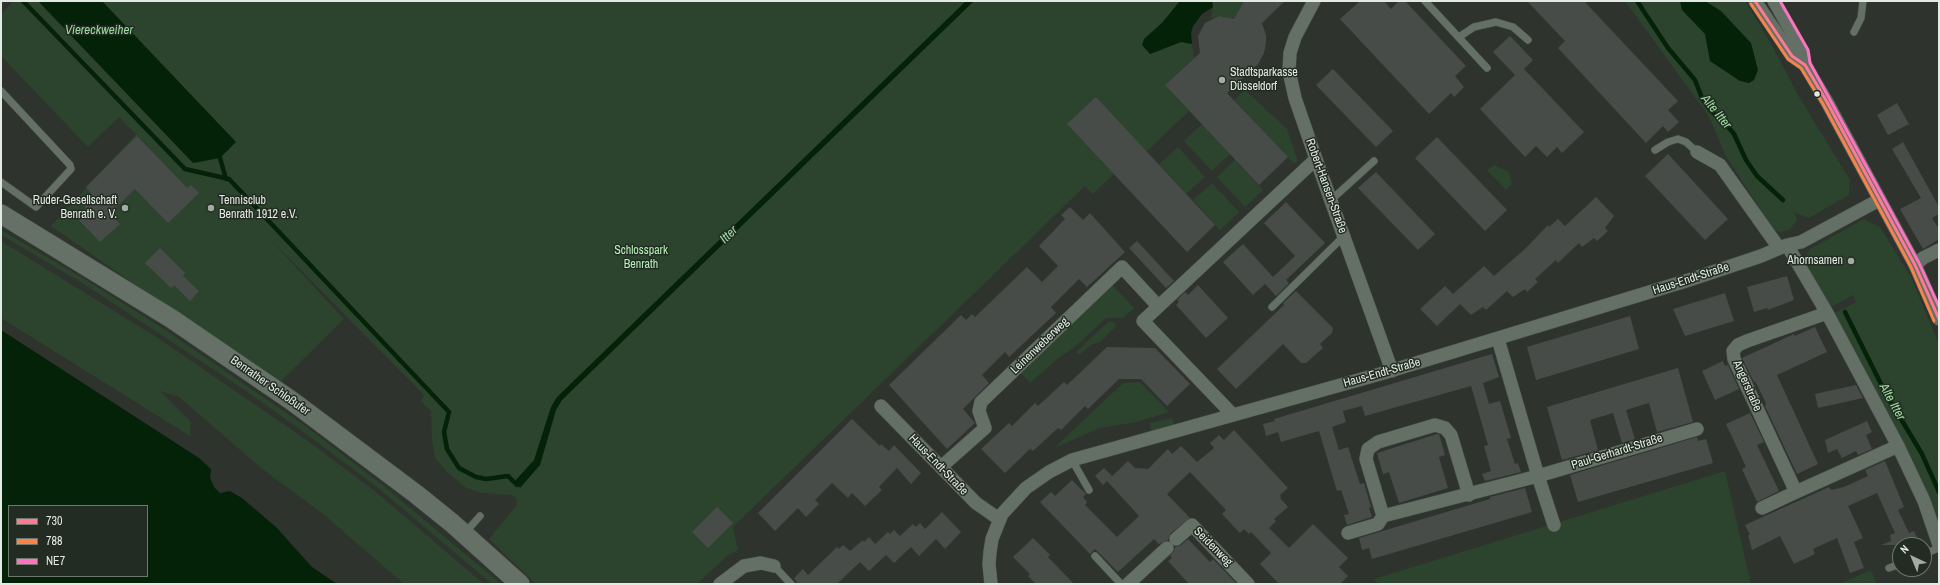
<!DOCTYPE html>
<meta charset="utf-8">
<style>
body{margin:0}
#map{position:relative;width:1940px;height:585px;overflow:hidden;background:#2e332e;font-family:"Archivo Narrow",sans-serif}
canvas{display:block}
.frame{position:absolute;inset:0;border:2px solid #e3eae3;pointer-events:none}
.legend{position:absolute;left:8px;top:505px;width:140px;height:72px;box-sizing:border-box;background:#222c22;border:1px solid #6f786f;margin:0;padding:5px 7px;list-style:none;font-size:12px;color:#e3eae3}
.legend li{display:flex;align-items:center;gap:8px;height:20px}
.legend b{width:20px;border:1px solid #6f786f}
.north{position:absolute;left:1892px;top:537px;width:40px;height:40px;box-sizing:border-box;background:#222c22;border:1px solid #6f786f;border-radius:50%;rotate:316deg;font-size:11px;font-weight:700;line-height:16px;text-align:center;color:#e3eae3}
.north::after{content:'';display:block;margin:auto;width:14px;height:18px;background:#a4aaa4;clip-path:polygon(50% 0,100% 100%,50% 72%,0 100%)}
</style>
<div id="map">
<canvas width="1940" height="585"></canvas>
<div class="frame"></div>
<ul class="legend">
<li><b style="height:5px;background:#fe7a93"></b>730</li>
<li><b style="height:5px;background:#f8844c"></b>788</li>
<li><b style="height:5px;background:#fc73be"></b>NE7</li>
</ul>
<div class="north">N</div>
</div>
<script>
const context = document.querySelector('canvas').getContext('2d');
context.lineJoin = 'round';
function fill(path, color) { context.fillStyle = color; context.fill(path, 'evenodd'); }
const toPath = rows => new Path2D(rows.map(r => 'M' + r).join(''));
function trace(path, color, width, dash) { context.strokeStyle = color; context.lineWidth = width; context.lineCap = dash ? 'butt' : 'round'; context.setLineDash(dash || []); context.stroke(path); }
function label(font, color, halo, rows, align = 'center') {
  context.font = font + ' "Archivo Narrow",sans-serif'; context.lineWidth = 3; context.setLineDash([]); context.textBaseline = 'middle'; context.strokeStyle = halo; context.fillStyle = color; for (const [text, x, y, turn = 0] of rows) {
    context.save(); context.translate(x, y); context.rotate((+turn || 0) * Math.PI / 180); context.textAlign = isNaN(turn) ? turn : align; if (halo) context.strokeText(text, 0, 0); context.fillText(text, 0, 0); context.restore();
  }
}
fill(toPath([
 [11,1,1180,1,1162,23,1144,39,1150,54,1181,42,1192,44,1194,58,1165,85,1189,111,1147,151,1067,124,1114,174,1093,194,1085,186,735,525,733,528,738,550,727,556,697,584,536,584,489,539,517,505,516,498,512,495,482,493,466,488,445,470,435,458,432,439,431,411,421,401,424,395,267,236,344,319,278,384,51,226,136,134,119,117,88,147,1,56,1,14,12,3],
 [1212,1,1244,1,1234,19,1219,16,1211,18,1213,7],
 [1625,1,1745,1,1773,47,1798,95,1850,180,1849,195,1809,218,1795,213,1797,220,1789,230,1780,232,1773,229,1726,156,1708,115],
 [1245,90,1287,129,1298,161,1294,164,1234,100],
 [1202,124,1230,154,1212,171,1184,141],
 [1178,147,1205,177,1186,194,1159,164],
 [1235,160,1263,190,1245,207,1217,177],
 [1494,165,1509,172,1512,184,1506,190,1487,170],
 [1212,183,1239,212,1220,230,1193,200],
 [1864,219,1880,227,1911,277,1939,344,1939,546,1835,313,1856,302,1853,295,1829,308,1802,262,1810,249],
 [1,230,86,280,164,329,304,425,385,487,501,584,492,584,377,487,301,430,243,389,84,284,1,235],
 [1,241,158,338,308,441,376,492,484,584,404,584,323,514,261,468,179,397,160,391,191,422,190,436,1,318],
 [1111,283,1134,308,1123,318,1106,318,1076,346,1056,360,1030,383,1019,371],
 [1108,322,1113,322,1116,326,1100,342,1093,344,1080,354,1077,354,1077,351],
 [1140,382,1169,412,1137,422,1100,428,1054,448,1123,383],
 [1172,418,1174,425,1151,431,1150,423],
 [1725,471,1751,584,1378,584,1374,579],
 [1871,570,1877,584,1840,584,1844,582]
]), '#2c432e');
fill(toPath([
 [38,1,102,1,236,142,220,158,193,163],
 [966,1,974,1,562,400,556,410,540,465,520,488,515,481,534,460,551,407,557,397],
 [1180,1,1212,1,1213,7,1202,14,1193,26,1191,33,1192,44,1181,42,1150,54,1142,45,1144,39,1162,23],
 [1680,1,1705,1,1721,11,1751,43,1758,70,1754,80,1749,83,1740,81,1710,61,1705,34,1682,10],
 [1,330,199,458,211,469,210,478,214,487,220,493,230,491,242,498,276,527,312,567,337,584,1,584],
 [9,506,147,506,147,576,9,576]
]), '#042207');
trace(toPath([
 [23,1,185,169,229,179,449,412,444,432,447,449,459,468,476,477,486,479,508,476,517,485],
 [1637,1,1668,48,1695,80,1702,98,1710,110,1724,122,1734,134,1746,160,1757,176,1783,200],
 [220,158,226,179],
 [1845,312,1886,394,1922,454,1939,492]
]), '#042207', 4.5);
fill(toPath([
 [1244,1,1285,1,1262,23,1266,35,1266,43,1264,53,1258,64,1227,93,1288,157,1259,185,1165,85,1200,53,1198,36,1205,23,1219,16,1234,19],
 [1360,1,1384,1,1391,9,1399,1,1405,1,1466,66,1455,76,1464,87,1454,97,1451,93,1429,114,1340,19],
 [1527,1,1584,1,1678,101,1668,110,1679,122,1668,132,1663,126,1646,143,1558,48,1565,41],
 [1510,36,1533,60,1524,69,1584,132,1562,153,1557,147,1547,157,1536,146,1525,157,1480,109,1515,75,1493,52],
 [1333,69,1393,131,1376,147,1316,85],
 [1096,97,1215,225,1187,252,1067,124],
 [1897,103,1909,124,1888,135,1877,115],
 [137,136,187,188,191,185,199,193,168,223,135,189,110,213,120,224,100,242,77,218,86,208,82,204,92,195,86,187],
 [1437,137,1507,210,1485,231,1415,158],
 [1903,142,1939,207,1939,214,1932,218,1939,229,1939,239,1923,249,1900,209,1921,198,1892,149],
 [1668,154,1728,219,1705,240,1645,176],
 [1376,172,1435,234,1418,250,1358,188],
 [1596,197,1614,216,1605,228,1608,231,1597,241,1594,238,1582,247,1579,243,1558,263,1556,260,1535,279,1538,282,1527,292,1525,289,1513,297,1507,291,1486,310,1483,307,1471,315,1460,304,1437,326,1420,309,1445,286,1453,294,1484,266,1494,276,1526,248,1548,225,1549,227,1558,219,1565,226],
 [1286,202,1325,243,1286,280,1289,283,1276,296,1265,284,1253,295,1223,262,1243,244,1273,277,1295,256,1264,223],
 [1070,207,1083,220,1090,213,1125,252,1087,287,1079,279,1051,307,1056,313,1009,357,1005,352,982,375,989,383,963,409,975,423,947,449,889,385,961,315,966,320,972,314,975,317,1027,267,1042,282,1058,266,1039,246,1065,219,1061,215],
 [1137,241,1174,281,1166,288,1129,248],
 [160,248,185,273,183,276,199,291,190,301,174,285,171,288,145,263],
 [1787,276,1794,300,1768,310,1767,308,1754,312,1747,287],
 [1198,285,1228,318,1206,338,1176,305,1179,302,1177,300,1185,292,1188,295],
 [1296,291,1333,328,1332,333,1320,344,1323,348,1306,363,1301,363,1283,344,1236,389,1217,369,1284,305,1283,303],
 [1725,293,1734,321,1685,336,1673,309],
 [1630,316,1639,349,1536,380,1527,347],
 [1815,327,1827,352,1777,375,1818,464,1797,474,1765,406,1766,403,1755,381,1754,382,1742,358,1794,334,1795,336],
 [1107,347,1155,348,1190,384,1167,406,1141,379,1119,379,1088,409,1085,406,1061,430,1058,428,1033,451,1030,449,1005,473,981,449,1009,423,1012,426,1035,403,1038,406,1064,382,1067,385],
 [1492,354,1499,377,1483,383,1489,404,1500,401,1511,438,1507,439,1515,464,1518,463,1521,472,1485,481,1482,474,1491,471,1484,446,1488,445,1471,386,1365,416,1362,406,1343,411,1346,422,1332,427,1339,450,1348,447,1360,484,1364,483,1371,507,1369,508,1372,517,1347,525,1344,515,1349,514,1341,490,1337,491,1319,431,1281,442,1278,432,1266,436,1263,424,1275,421,1274,419],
 [1723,361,1725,366,1728,365,1739,389,1715,400,1702,371],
 [1678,368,1693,422,1657,432,1649,403,1626,410,1635,439,1622,443,1613,413,1590,420,1598,450,1562,460,1547,407],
 [1856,385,1863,398,1818,408,1815,394],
 [1750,413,1764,442,1757,445,1779,491,1757,502,1742,469,1746,467,1726,424],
 [852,419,880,446,881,444,889,451,894,445,921,473,911,484,897,468,879,487,882,490,865,506,852,493,848,498,832,483,815,500,819,504,806,517,798,508,775,531,758,513],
 [1867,421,1872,432,1866,435,1872,449,1858,455,1856,451,1842,458,1837,449,1828,453,1825,440],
 [1234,430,1288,488,1280,495,1281,497,1280,498,1288,507,1274,519,1276,521,1269,528,1289,548,1313,524,1348,558,1339,567,1348,576,1340,584,1279,584,1260,564,1271,553,1251,532,1249,534,1244,529,1240,533,1222,514,1226,510,1190,472,1167,494,1190,518,1171,533,1168,540,1159,544,1154,539,1118,572,1095,549,1090,554,1040,502,1051,492,1055,496,1072,480,1086,494,1083,497,1087,502,1085,505,1117,537,1139,516,1107,481,1128,461,1135,468,1148,469,1168,449,1172,454,1181,446,1197,462,1214,448,1210,443,1219,435,1224,440],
 [1437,434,1439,434,1445,455,1439,457,1448,488,1399,503,1389,472,1383,474,1377,453],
 [1697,437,1698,441,1706,439,1713,463,1578,502,1570,475],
 [1885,461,1904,507,1898,510,1909,533,1914,531,1919,542,1914,544,1914,545,1881,545,1891,541,1890,535,1895,533,1877,493,1848,506,1863,538,1854,542,1864,568,1850,573,1837,538,1813,549,1815,554,1794,564,1780,536,1752,550,1748,535,1750,535,1745,525,1829,487,1831,490,1844,487,1868,476,1865,470],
 [1104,468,1112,476,1103,485,1095,476],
 [1525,488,1532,512,1372,559,1369,548,1362,550,1359,538,1490,499,1490,497],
 [717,507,733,523,708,548,692,532],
 [942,512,961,532,945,549,936,539,919,556,911,547,894,563,886,555,869,571,860,562,837,584,798,584,794,578,803,569,808,575,837,547,839,549,843,545,850,551,863,540,864,542,869,537,875,544,888,532,890,534,894,530,900,536,913,524,916,527,920,523,925,529],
 [1033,538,1050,555,1048,557,1074,584,1036,584,1028,576,1030,574,1013,557],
 [1188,539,1210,562,1213,559,1237,584,1189,584,1168,561,1172,558,1170,556,1174,551,1175,547,1181,545]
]), '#484c48');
const lane = toPath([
 [1425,1,1487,68],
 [1854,32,1861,18,1863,1],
 [1459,37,1474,27,1496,22,1513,27,1528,40],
 [1,91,70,165,71,169,36,207,1,182],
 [1655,150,1668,142,1678,139,1686,142,1697,152],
 [1331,200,1374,161],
 [1272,307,1344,236],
 [1072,460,1089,490],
 [464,534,480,516],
 [1924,554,1939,548],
 [1095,556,1121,584],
 [774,566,791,584],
 [1889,568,1900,564]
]);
const street = toPath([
 [1314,1,1295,37,1290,53,1289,71,1295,98,1316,159,1392,371],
 [1755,1,1792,56,1805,65,1827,102,1915,265,1939,319],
 [1774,1,1803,52,1805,65],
 [1697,152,1720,165,1779,248],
 [1787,245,1827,313,1898,446,1924,501,1939,545],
 [1915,265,1923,258,1939,250],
 [1827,313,1747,341,1738,345,1733,351,1734,359,1796,492,1898,446],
 [1498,339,1538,476,1554,525],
 [881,406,976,503,999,519],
 [1233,415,1143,321,1316,159],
 [941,467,985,428,979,411,981,402,1122,267,1158,306],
 [1762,508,1796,492],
 [1383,516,1366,459,1368,449,1378,442,1435,425,1445,428,1451,435,1469,495],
 [1348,533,1378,524,1383,516,1538,476,1697,429],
 [1176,539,1192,525,1248,584],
 [720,584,744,566,761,563,774,566],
 [991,584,989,564,990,552,992,539,1002,514,1026,488,1049,472,1072,460,1380,374,1689,280,1761,256,1787,245,1801,242,1879,200],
 [1128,584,1167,548]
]);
const secondary = toPath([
 [1,214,172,319,292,401,416,494,452,523,520,584]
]);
trace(lane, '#4c4f4c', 8);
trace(street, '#4c4f4c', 14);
trace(secondary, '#4c4f4c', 20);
trace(lane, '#646f65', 7);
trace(street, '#646f65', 13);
trace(secondary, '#657166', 19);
trace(toPath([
 [1755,1,1792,56,1805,65,1827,102,1915,265,1939,319]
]), '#fe7a93', 3);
trace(toPath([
 [1751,4,1788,59,1801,68,1823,104,1911,267,1934,321]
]), '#f8844c', 3);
trace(toPath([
 [1780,1,1808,50,1810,63,1919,263,1939,307]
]), '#fc73be', 3);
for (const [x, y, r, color] of [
 [1222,80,4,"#a4aaa4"],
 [1817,94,3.5,"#e3eae3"],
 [125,208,4,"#a4aaa4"],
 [211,208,4,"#a4aaa4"],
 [1851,261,4,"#a4aaa4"]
]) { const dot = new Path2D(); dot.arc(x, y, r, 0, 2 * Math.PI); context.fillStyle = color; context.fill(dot); trace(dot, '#222c22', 1.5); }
label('12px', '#e3eae3', '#222c22', [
 ["Stadtsparkasse",1230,73],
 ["Düsseldorf",1230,87],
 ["Ruder-Gesellschaft",117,201,"right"],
 ["Benrath e. V.",117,215,"right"],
 ["Tennisclub",219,201],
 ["Benrath 1912 e.V.",219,215],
 ["Ahornsamen",1843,261,"right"]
], 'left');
label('12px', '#e3eae3', '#222c22', [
 ["Robert-Hansen-Straße",1326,186,70],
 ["Haus-Endt-Straße",1691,279,-18],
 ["Leinenweberweg",1040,346,-44],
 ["Haus-Endt-Straße",1382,373,-16],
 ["Benrather Schloßufer",270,386,35],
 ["Angerstraße",1747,386,66],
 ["Paul-Gerhardt-Straße",1617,452,-17],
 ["Haus-Endt-Straße",938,465,46],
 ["Seidenweg",1213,547,45]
]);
label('12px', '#b4f0b7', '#222c22', [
 ["Schlosspark",641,251],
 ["Benrath",641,265]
]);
label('italic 13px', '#9cd89f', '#222c22', [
 ["Viereckweiher",99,31],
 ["Alte Itter",1716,112,51],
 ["Itter",729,235,-44],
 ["Alte Itter",1892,402,61]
]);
</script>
